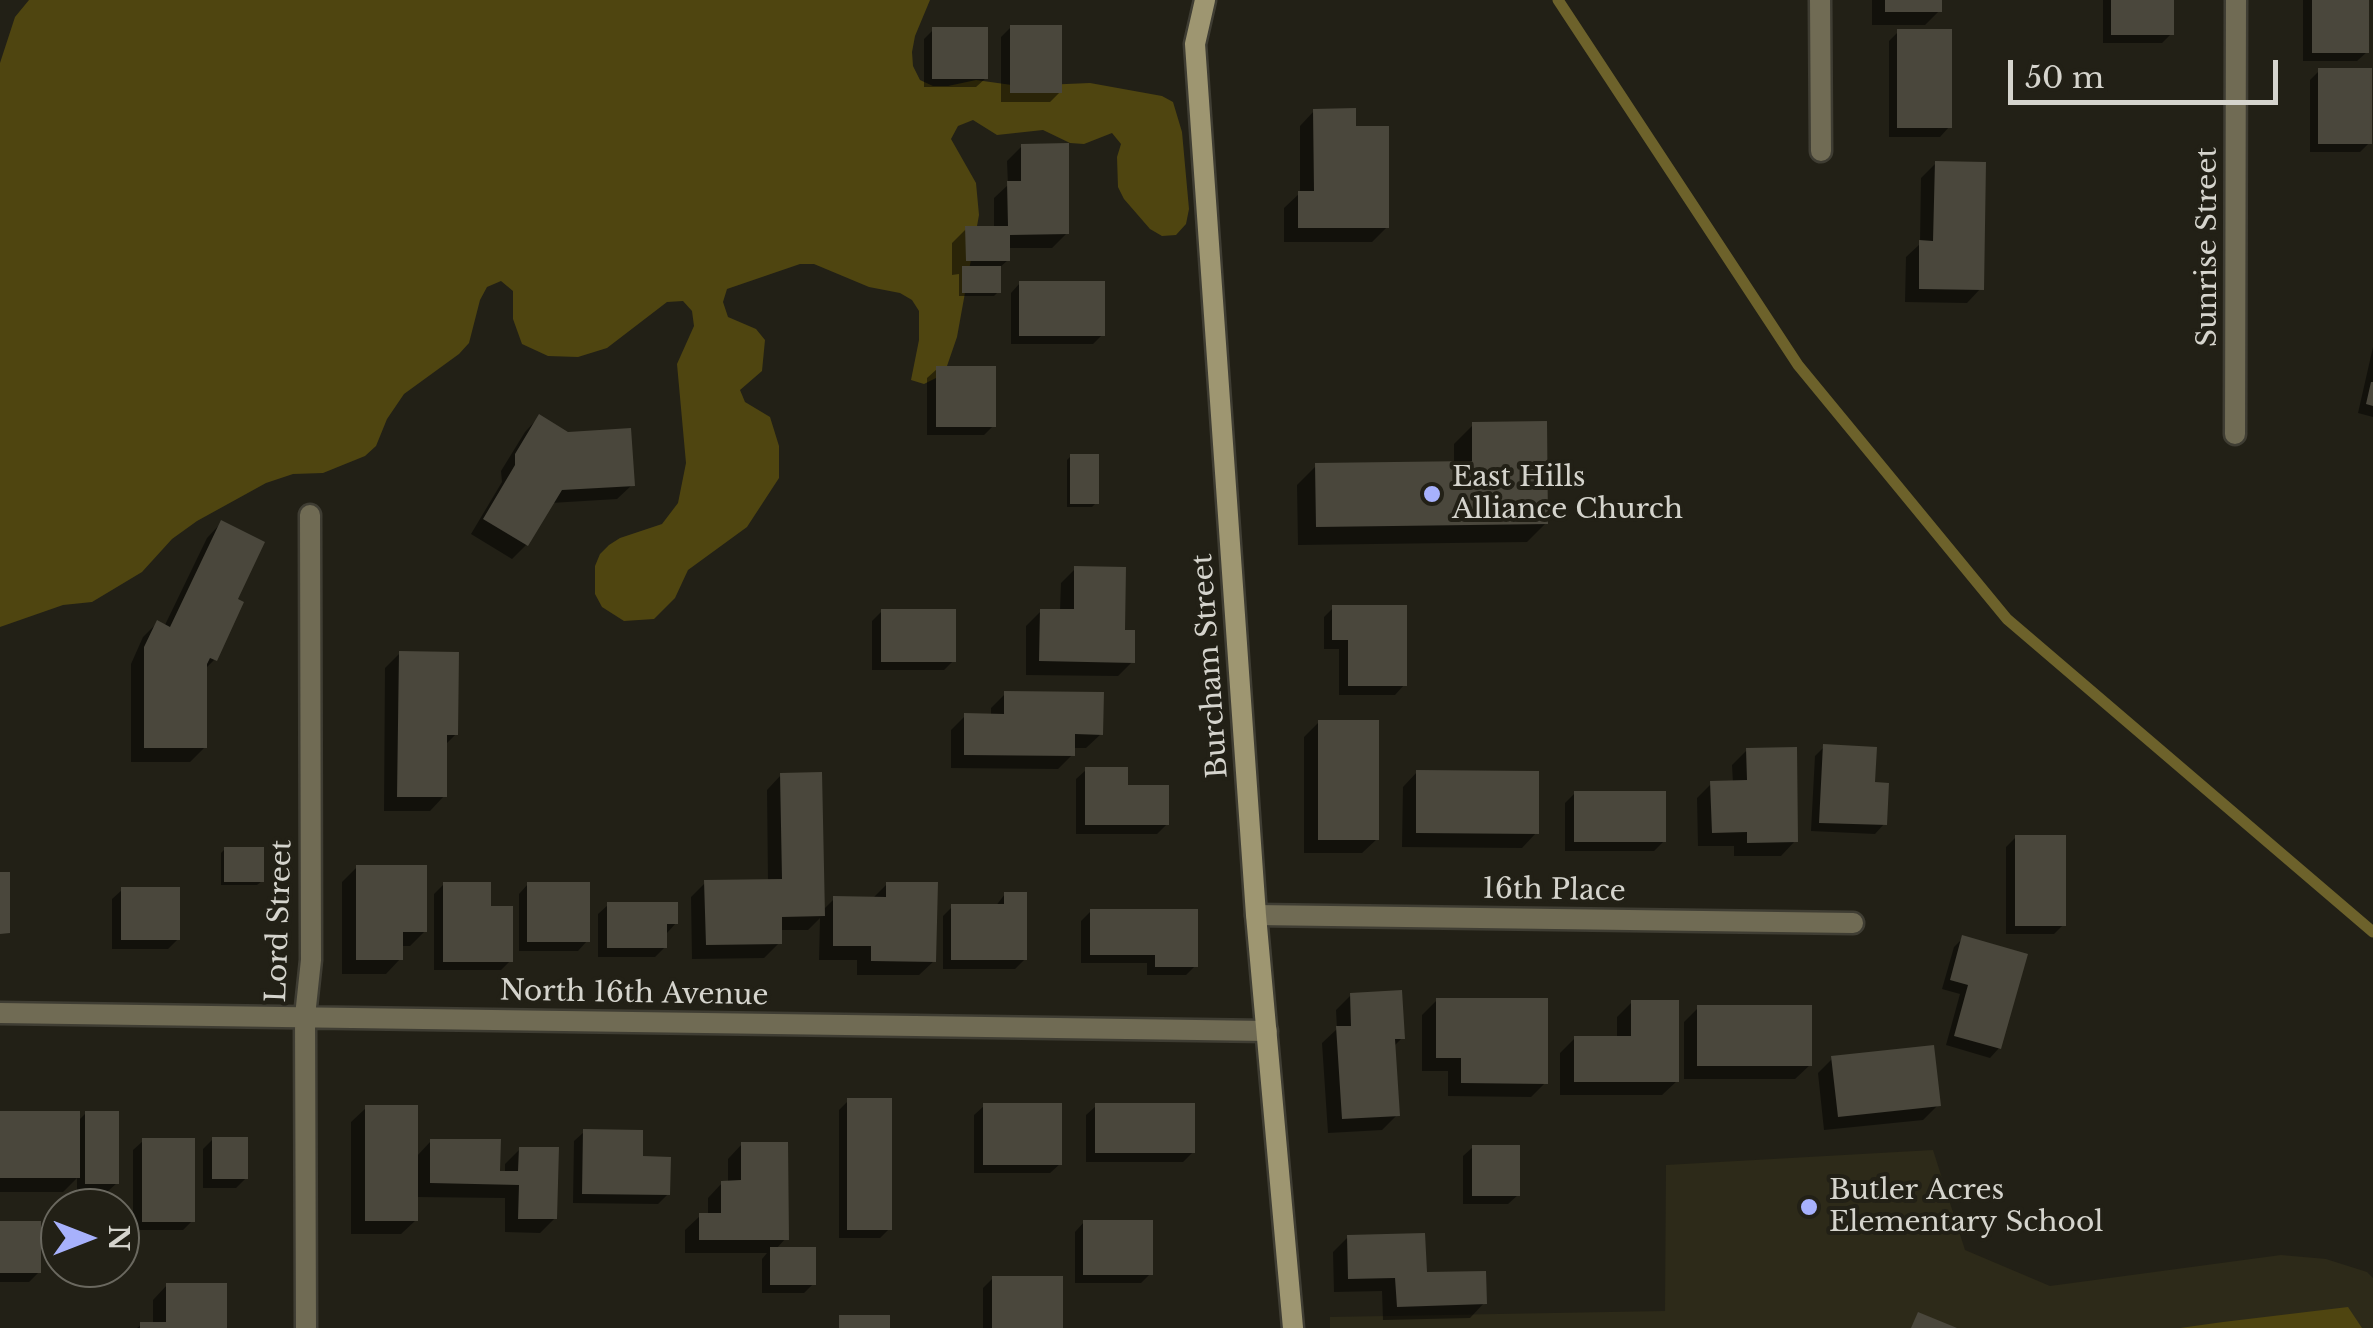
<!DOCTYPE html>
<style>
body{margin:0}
#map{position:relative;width:2373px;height:1328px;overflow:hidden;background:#222016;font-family:"Libre Baskerville",serif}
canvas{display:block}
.north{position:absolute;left:40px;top:1188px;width:100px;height:100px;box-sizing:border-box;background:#222016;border:2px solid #6a685f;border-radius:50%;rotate:90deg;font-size:28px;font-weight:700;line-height:40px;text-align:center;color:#d5d4cd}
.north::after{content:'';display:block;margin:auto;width:35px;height:45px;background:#a7b1fc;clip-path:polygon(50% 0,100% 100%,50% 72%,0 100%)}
.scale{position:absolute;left:2008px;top:60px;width:270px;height:45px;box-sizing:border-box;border:5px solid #d5d4cd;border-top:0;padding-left:12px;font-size:30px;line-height:35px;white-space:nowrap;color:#d5d4cd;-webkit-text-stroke:8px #222016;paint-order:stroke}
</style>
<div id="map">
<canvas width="2373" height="1328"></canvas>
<div class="north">N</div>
<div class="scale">50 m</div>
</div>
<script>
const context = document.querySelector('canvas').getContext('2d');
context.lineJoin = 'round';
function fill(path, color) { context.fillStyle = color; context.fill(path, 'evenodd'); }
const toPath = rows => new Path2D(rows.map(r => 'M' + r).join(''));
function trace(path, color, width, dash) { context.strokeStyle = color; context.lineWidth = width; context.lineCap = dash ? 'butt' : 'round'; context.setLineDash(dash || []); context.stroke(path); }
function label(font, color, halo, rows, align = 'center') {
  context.font = font + ' "Libre Baskerville",serif'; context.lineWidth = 8; context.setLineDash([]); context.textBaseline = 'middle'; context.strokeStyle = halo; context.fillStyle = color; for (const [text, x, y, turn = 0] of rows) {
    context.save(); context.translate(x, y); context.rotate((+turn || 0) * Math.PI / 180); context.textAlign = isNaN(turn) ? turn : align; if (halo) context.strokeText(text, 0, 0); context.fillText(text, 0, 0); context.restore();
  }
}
fill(toPath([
 [1933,1150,1965,1250,2050,1286,2281,1255,2326,1259,2367,1272,2373,1278,2373,1328,1330,1328,1330,1317,1665,1311,1666,1165]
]), '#2d2a19');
fill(toPath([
 [29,0,930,0,915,36,912,52,913,66,920,80,933,86,948,86,976,80,1019,86,1090,83,1162,96,1173,102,1182,132,1189,209,1186,224,1176,235,1162,236,1150,229,1124,199,1118,187,1117,157,1121,144,1112,133,1084,144,1070,143,1043,130,997,135,973,120,958,126,951,139,976,183,979,215,957,337,947,366,938,377,924,384,911,380,919,340,919,311,912,300,900,293,869,287,814,264,800,264,727,289,723,302,728,317,756,329,765,340,762,371,740,390,745,402,770,417,779,446,779,478,747,527,688,570,675,598,654,619,624,621,602,607,595,594,595,566,600,554,609,545,620,538,662,524,678,503,686,463,677,364,694,326,692,311,683,301,667,302,607,348,578,357,548,356,522,344,513,319,513,291,501,281,487,287,480,300,469,343,459,354,404,394,387,419,376,446,365,456,323,473,293,474,266,483,197,521,172,539,142,572,92,602,63,605,0,627,0,63,15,17],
 [2348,1307,2362,1328,2180,1328,2223,1322]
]), '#4f4510');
fill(toPath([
 [1872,0,1939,0,1939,11,1925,25,1872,25],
 [2103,0,2171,0,2171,34,2162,43,2103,43],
 [2303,0,2367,0,2367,52,2357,61,2303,61],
 [1011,27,1060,92,1050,102,1001,102,1001,37],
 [933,30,986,78,976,87,924,87,924,39],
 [1898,32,1949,127,1940,137,1889,137,1889,41],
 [2319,71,2369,143,2360,152,2310,152,2310,80],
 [1314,111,1354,128,1387,227,1372,242,1284,242,1284,208,1300,193,1300,126],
 [1022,146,1067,233,1052,248,1008,248,1008,260,998,269,998,292,994,296,959,296,959,274,952,275,952,243,966,229,994,229,994,198,1008,185,1007,161],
 [1936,163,1981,288,1967,303,1905,302,1906,257,1920,244,1921,178],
 [1020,283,1102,335,1093,344,1011,344,1011,293],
 [2373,347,2373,417,2358,413],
 [937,369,993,426,984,435,927,435,927,378],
 [539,417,632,485,617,499,551,503,526,545,512,559,471,534,502,482,501,471,525,432],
 [1473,425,1546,523,1527,542,1298,545,1297,485,1316,466,1454,464,1454,444],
 [1071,456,1096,503,1092,507,1067,507,1067,460],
 [221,523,235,601,215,659,205,669,205,747,190,762,131,762,131,664,143,637,157,623,164,627,207,538],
 [1075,569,1122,632,1132,662,1118,676,1026,675,1026,626,1041,611,1060,611,1061,583],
 [1333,608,1404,685,1395,695,1339,695,1339,649,1324,649,1324,617],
 [882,611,953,661,944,670,872,670,872,621],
 [400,653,456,734,445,745,444,796,430,811,384,811,385,668],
 [1005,694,1101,734,1086,748,1072,748,1072,755,1058,769,951,768,951,730,965,716,991,716,991,708],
 [1319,722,1377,839,1362,853,1304,853,1304,737],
 [1824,747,1872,785,1884,824,1875,834,1811,831,1815,756],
 [1747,750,1795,841,1781,856,1734,856,1734,846,1698,846,1697,798,1711,784,1733,783,1732,765],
 [1086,770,1126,788,1167,824,1157,834,1076,834,1076,779],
 [1417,772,1536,833,1522,848,1402,847,1403,787],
 [781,775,822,911,834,899,872,899,887,884,934,961,919,975,857,975,857,960,819,960,820,918,808,930,779,930,779,943,764,958,692,959,691,897,705,883,768,882,767,790],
 [1575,793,1664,841,1654,851,1565,851,1565,803],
 [2016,837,2064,924,2054,934,2006,934,2006,847],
 [225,849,262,881,257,885,221,885,221,853],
 [357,867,425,931,410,946,400,946,400,959,386,974,342,974,342,882],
 [444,884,489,909,510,961,501,970,434,970,434,894],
 [528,884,587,941,578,951,519,951,519,894],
 [122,890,178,939,168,949,112,949,112,899],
 [1005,894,1025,959,1015,969,943,969,943,916,952,907,995,907],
 [608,905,676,923,667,933,665,947,655,957,598,957,598,914],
 [1091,911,1195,966,1186,975,1147,975,1147,963,1081,963,1081,921],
 [1963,938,1999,1048,1990,1058,1946,1045,1960,994,1942,989,1954,947],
 [1351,995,1402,1038,1393,1047,1397,1115,1382,1130,1328,1133,1322,1043,1337,1029,1336,1010],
 [1437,1000,1545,1083,1531,1097,1448,1096,1448,1071,1422,1071,1422,1015],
 [1632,1002,1677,1081,1662,1095,1560,1095,1560,1053,1575,1038,1617,1038,1617,1017],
 [1698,1008,1810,1065,1795,1079,1684,1079,1684,1022],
 [1833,1058,1938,1105,1923,1120,1824,1130,1818,1073],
 [848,1101,889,1229,880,1238,839,1238,839,1110],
 [984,1106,1060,1164,1050,1173,974,1173,974,1115],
 [1096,1106,1193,1152,1183,1162,1086,1162,1086,1115],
 [366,1108,416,1157,431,1141,498,1174,505,1174,505,1164,520,1149,555,1218,540,1233,505,1232,505,1198,416,1197,416,1220,401,1234,351,1234,351,1122],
 [0,1113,78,1121,86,1113,117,1183,107,1192,77,1192,77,1178,63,1192,0,1192],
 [584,1132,640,1159,668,1194,658,1204,573,1203,574,1141],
 [213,1139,246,1178,236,1188,203,1188,203,1149],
 [143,1141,192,1221,183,1230,133,1230,133,1150],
 [742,1144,786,1238,776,1249,813,1284,804,1293,762,1293,762,1259,767,1253,685,1253,685,1230,700,1216,708,1216,708,1198,722,1183,728,1183,728,1159],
 [1473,1147,1518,1195,1508,1204,1463,1204,1463,1156],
 [1084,1222,1150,1274,1141,1283,1075,1283,1075,1232],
 [0,1223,39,1272,29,1282,0,1282],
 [1348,1237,1424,1275,1484,1303,1470,1318,1383,1320,1382,1291,1334,1292,1333,1252],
 [993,1278,1061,1328,983,1328,983,1288],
 [167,1285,225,1328,137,1328,141,1325,153,1325,153,1300]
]), '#0007');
trace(toPath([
 [1558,0,1798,365,2007,619,2373,932]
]), '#6d622b', 11);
fill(toPath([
 [1885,0,1942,0,1942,12,1885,12],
 [2111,0,2174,0,2174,35,2111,35],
 [2312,0,2369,0,2369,53,2312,53],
 [1010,25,1062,25,1062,93,1010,93],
 [932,27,988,27,988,79,932,79],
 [1897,29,1952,29,1952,128,1897,128],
 [2318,68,2372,68,2372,144,2318,144],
 [1356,108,1356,126,1389,126,1389,228,1298,228,1298,191,1314,191,1313,109],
 [1069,143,1069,234,1010,235,1010,261,966,261,965,226,1008,226,1007,181,1021,181,1021,144],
 [1935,161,1986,162,1984,290,1919,289,1919,240,1933,241],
 [962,266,1001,266,1001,293,962,293],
 [1019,281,1105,281,1105,336,1019,336],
 [936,366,996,366,996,427,936,427],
 [2371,382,2373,382,2373,406,2366,404],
 [539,414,568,432,631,428,635,486,562,490,528,546,483,519,515,465,515,454],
 [1547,421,1548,524,1316,527,1315,463,1472,461,1472,422],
 [1070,454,1099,454,1099,504,1070,504],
 [221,520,265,542,238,599,244,602,217,661,210,658,207,664,207,748,144,748,144,647,157,620,170,627],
 [1074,566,1126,567,1125,630,1135,630,1135,663,1039,661,1040,609,1074,609],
 [1332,605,1407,605,1407,686,1348,686,1348,640,1332,640],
 [881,609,956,609,956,662,881,662],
 [399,651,459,652,458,735,447,735,447,797,397,797],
 [1004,691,1104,692,1103,735,1075,734,1075,756,964,755,964,713,1004,714],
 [1318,720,1379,720,1379,840,1318,840],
 [1823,744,1877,747,1875,782,1889,783,1887,825,1819,823],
 [1797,747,1798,842,1747,843,1747,832,1712,833,1710,781,1747,780,1746,748],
 [1085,767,1128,767,1128,785,1169,785,1169,825,1085,825],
 [1416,770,1539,771,1539,834,1416,833],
 [822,772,825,916,782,917,782,944,706,945,704,880,782,879,780,773],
 [1574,791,1666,791,1666,842,1574,842],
 [2015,835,2066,835,2066,926,2015,926],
 [224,847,264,847,264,882,224,882],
 [356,865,427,865,427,932,403,932,403,960,356,960],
 [0,872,10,872,10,933,0,934],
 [443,882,491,882,491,906,513,906,513,962,443,962],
 [527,882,590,882,590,942,527,942],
 [886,882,938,882,936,962,871,961,871,946,833,946,833,896,886,897],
 [121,887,180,887,180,940,121,940],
 [1004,892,1027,892,1027,960,951,960,951,904,1004,904],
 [607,902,678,902,678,924,667,924,667,948,607,948],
 [1090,909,1198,909,1198,967,1155,967,1155,955,1090,955],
 [1962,935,2028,954,2001,1049,1954,1036,1968,985,1950,980],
 [1402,990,1405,1039,1395,1039,1400,1116,1342,1119,1336,1026,1351,1026,1350,993],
 [1436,998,1548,998,1548,1084,1461,1083,1461,1058,1436,1058],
 [1631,1000,1679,1000,1679,1082,1574,1082,1574,1036,1631,1036],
 [1697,1005,1812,1005,1812,1066,1697,1066],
 [1934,1045,1941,1106,1838,1117,1831,1056],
 [847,1098,892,1098,892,1230,847,1230],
 [983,1103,1062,1103,1062,1165,983,1165],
 [1095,1103,1195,1103,1195,1153,1095,1153],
 [365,1105,418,1105,418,1221,365,1221],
 [0,1111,80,1111,80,1178,0,1178],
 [85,1111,119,1111,119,1184,85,1184],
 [583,1129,643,1130,643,1156,671,1157,670,1195,582,1194],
 [212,1137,248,1137,248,1179,212,1179],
 [142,1138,195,1138,195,1222,142,1222],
 [430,1139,501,1139,500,1171,518,1171,519,1147,559,1147,557,1219,518,1219,519,1185,430,1183],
 [741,1142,788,1142,789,1240,699,1240,699,1213,721,1213,721,1181,741,1180],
 [1472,1145,1520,1145,1520,1196,1472,1196],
 [1083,1220,1153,1220,1153,1275,1083,1275],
 [0,1221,41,1221,41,1273,0,1273],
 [1425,1233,1427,1272,1486,1271,1487,1304,1397,1307,1395,1278,1348,1279,1347,1235],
 [770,1247,816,1247,816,1285,770,1285],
 [992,1276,1063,1276,1063,1328,992,1328],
 [166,1283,227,1283,227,1328,140,1328,140,1322,166,1322],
 [1918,1312,1957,1328,1911,1328],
 [839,1315,890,1315,890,1328,839,1328]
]), '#4a473c');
const street = toPath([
 [1820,0,1821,151],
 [2235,434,2236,0],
 [1256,915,1853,923],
 [0,1013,1267,1031],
 [306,1328,305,1016,311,960,310,515]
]);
const secondary = toPath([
 [1205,0,1195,44,1256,915,1293,1328]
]);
trace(street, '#3f3d33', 25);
trace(secondary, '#3f3d33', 25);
trace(street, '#706b54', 20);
trace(secondary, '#9e9671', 20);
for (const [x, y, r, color] of [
 [1432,494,10,"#a7b1fc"],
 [1809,1207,10,"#a7b1fc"]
]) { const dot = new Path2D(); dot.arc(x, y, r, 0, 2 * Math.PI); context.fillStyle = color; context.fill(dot); trace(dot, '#222016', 4); }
label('28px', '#d5d4cd', '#222016', [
 ["Sunrise Street",2208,247,-90],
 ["Burcham Street",1211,666,-94],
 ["16th Place",1554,891,1],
 ["Lord Street",280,921,-88],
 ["North 16th Avenue",634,994,1]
]);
label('28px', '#d5d4cd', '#222016', [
 ["East Hills",1452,478],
 ["Alliance Church",1452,510],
 ["Butler Acres",1829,1191],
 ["Elementary School",1829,1223]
], 'left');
</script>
